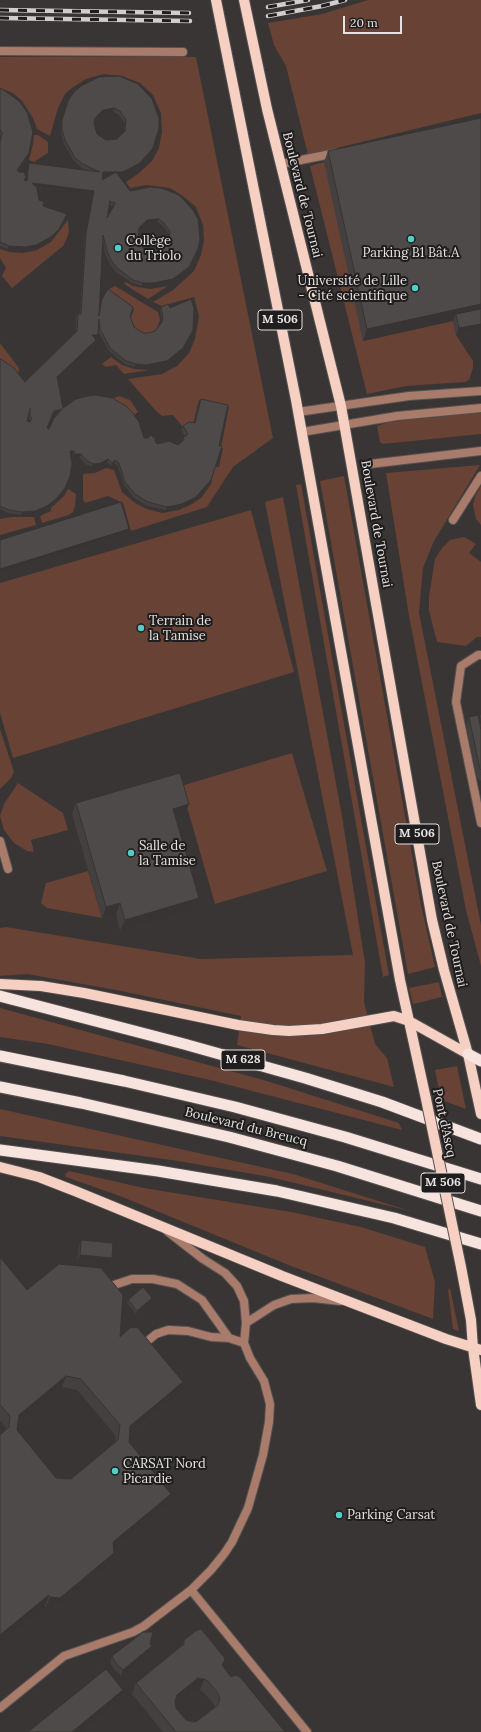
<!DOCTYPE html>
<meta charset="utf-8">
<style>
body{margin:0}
#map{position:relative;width:481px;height:1732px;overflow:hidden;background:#393534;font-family:Lora,serif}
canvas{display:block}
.scale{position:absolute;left:343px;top:16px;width:59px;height:18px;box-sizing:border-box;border:2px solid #e5e2e1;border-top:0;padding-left:5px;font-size:12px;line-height:14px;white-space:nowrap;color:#e5e2e1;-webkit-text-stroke:3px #1f1d1d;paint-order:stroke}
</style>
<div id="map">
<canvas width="481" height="1732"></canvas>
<div class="scale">20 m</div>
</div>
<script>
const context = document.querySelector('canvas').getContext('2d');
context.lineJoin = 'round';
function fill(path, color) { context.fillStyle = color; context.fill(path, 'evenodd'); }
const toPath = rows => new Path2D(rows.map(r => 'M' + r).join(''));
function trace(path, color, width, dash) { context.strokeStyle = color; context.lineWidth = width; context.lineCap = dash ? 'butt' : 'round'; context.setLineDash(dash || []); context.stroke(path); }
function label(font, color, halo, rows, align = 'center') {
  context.font = font + ' Lora,serif'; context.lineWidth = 4; context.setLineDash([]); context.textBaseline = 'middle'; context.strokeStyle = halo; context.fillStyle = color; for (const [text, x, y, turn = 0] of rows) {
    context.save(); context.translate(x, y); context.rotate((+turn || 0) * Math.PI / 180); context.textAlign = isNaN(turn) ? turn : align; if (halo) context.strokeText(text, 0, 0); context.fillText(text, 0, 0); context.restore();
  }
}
fill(toPath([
 [368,0,481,0,481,113,308,155,286,66,274,45,268,23,322,14],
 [0,57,196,57,273,438,233,467,207,507,131,531,123,503,108,496,85,503,83,500,83,474,95,473,106,468,114,470,122,492,135,503,147,509,162,513,179,510,192,504,201,498,211,484,215,467,219,467,223,448,221,448,229,406,199,400,193,424,188,423,183,427,173,415,162,416,156,411,128,379,162,374,177,366,189,353,195,339,199,316,194,297,162,306,153,302,173,290,194,271,201,255,204,240,203,225,196,207,183,196,170,188,146,185,130,188,126,182,139,173,152,161,159,148,162,132,161,113,153,95,140,83,122,76,104,74,86,79,72,88,65,94,58,108,50,136,37,129,33,118,22,101,13,93,0,88],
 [34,135,38,135,48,142,48,153,34,162,29,160,33,144],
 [324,162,453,321,456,335,473,361,473,368,469,380,465,382,406,386,367,394,310,166],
 [68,220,69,231,67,238,63,246,12,288,2,276,6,268,0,258,0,249,10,252,23,253,37,250,51,242],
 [126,282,133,286,150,289,168,286,148,299,124,284],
 [115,286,158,312,160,320,157,328,153,332,147,335,135,332,130,320,134,309,107,290],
 [0,343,19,368,18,374,0,362],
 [111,357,122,365,134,369,149,370,124,374,116,365,106,367,102,364],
 [119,396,130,400,138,412,133,416,112,400,114,398],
 [481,412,481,434,383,444,380,442,377,426,389,422],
 [480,465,434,541,423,568,419,613,481,925,481,966,466,910,409,616,386,473],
 [344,476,421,905,435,967,408,974,320,481],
 [301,484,389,975,383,977,296,485],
 [481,486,481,525,476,519,473,505,475,496],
 [68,489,76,494,75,506,73,512,69,515,42,523,40,516,51,511,51,508,64,496],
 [283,497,342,816,365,963,364,1002,375,1044,387,1058,394,1087,237,1045,241,1016,121,991,27,974,0,976,0,928,6,927,201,959,353,955,265,502],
 [251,510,294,672,13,758,0,713,0,583],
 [12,517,34,517,36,525,0,535,0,519],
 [464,537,476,544,469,553,481,562,481,637,477,637,466,646,437,642,429,611,429,596,435,559,442,548,450,540],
 [0,729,14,772,11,778,0,789],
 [292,753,327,871,215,904,181,786],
 [18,783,63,813,68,830,31,840,34,852,27,851,14,843,4,830,0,816,4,804],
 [88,871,102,918,47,908,41,903,46,883],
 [439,982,442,997,413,1004,409,988],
 [0,1008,267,1081,399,1123,402,1130,210,1080,48,1044,0,1037],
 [457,1066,466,1109,441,1100,435,1070],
 [0,1109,293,1174,410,1211,270,1177,178,1161,0,1136],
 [69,1171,144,1188,291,1212,361,1227,425,1247,435,1282,433,1319,291,1266,120,1196,66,1177,65,1174],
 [450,1288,459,1331,453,1329,448,1290]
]), '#674235');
const service = toPath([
 [0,51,183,52],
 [281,164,336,153],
 [481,655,478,655,461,666,456,702,481,823],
 [114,1285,132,1279,153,1279,177,1284,202,1300,229,1338,244,1343],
 [246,1323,274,1305,291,1299,313,1298,340,1301],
 [144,1344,156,1334,168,1330,188,1331,211,1337,229,1338],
 [191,1590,307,1732],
 [0,1708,64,1656,133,1632,144,1626,191,1590,211,1570,224,1554,232,1542,248,1508,263,1455,269,1422,270,1404,264,1381,250,1358,244,1343,246,1323,244,1301,237,1286,225,1273,203,1259,167,1231]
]);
const pedestrian = toPath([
 [370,464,481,451]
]);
const minor = toPath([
 [298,412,409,396,481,391],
 [302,432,397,416,481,408],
 [453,520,481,476],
 [0,841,8,869]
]);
const primary = toPath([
 [216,0,296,400,400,980,426,1099],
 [244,0,267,109,341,406,432,920,444,970,468,1054,481,1114],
 [0,984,41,986,84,993,238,1025,273,1030,289,1031,322,1029,394,1016,409,1021,468,1054],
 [0,1167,39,1177,75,1191,282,1276,446,1339,481,1350],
 [461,1267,471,1320,473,1348,481,1405]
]);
const trunk = toPath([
 [0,996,184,1044,305,1078,382,1102,481,1139],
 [468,1054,481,1061],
 [0,1056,124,1081,235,1107,345,1137,481,1179],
 [0,1087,81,1103,229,1137,337,1166,481,1211],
 [0,1150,158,1171,277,1191,394,1218,481,1244]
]);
trace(service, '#555150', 10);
trace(pedestrian, '#555150', 10);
trace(minor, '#555150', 10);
trace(primary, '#555150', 12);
trace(trunk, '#555150', 13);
trace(service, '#a97b6b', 8);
trace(pedestrian, '#a97b6b', 8);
trace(minor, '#a97b6b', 8);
trace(primary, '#f6d0c2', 10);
trace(trunk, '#f8e4de', 11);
const rail = toPath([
 [268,7,308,0],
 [0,10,189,13],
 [268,16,322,6,345,0],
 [0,18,190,21]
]);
trace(rail, '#d0cdcc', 4.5);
trace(rail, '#1f1d1d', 3, [9]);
const primaryBridge = toPath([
 [426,1099,461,1267]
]);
trace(primaryBridge, '#555150', 12, []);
trace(primaryBridge, '#f6d0c2', 10);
fill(toPath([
 [99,77,152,151,139,166,130,172,121,175,118,175,130,191,198,249,188,270,172,282,152,287,142,286,132,283,116,272,110,264,105,254,103,242,99,312,102,299,130,316,134,327,143,333,149,333,155,331,162,323,162,320,160,311,161,307,170,308,192,333,182,352,166,364,145,368,135,367,125,364,109,351,99,333,98,328,97,338,95,338,95,343,58,379,63,408,144,438,155,441,157,444,178,445,182,442,182,441,183,438,185,436,181,430,183,426,195,423,201,399,210,483,195,501,181,508,166,510,147,506,133,497,124,485,118,466,114,463,111,466,107,462,100,466,92,467,85,464,79,457,73,457,73,454,71,454,64,491,56,501,46,509,34,514,21,515,8,513,0,509,0,359,25,382,76,332,76,318,78,314,80,314,85,236,93,194,36,187,39,200,43,206,66,218,58,232,50,240,35,248,24,250,7,249,0,246,0,140,1,136,0,135,0,88,29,153,28,156,18,171,26,177,25,180,26,181,28,167,29,163,88,171,82,168,74,161,64,144,61,134,61,124,67,104],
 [113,112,118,114,125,123,124,132,117,139,106,140,97,134,94,123,95,120,102,113],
 [102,175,111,175,102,180],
 [109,205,111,206,113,205,114,207,107,218],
 [157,222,162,225,169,234,168,243,161,250,155,252,144,249,138,240,138,231,145,223],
 [58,413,49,429,47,428,53,414],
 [29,414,29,420,31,421,30,422,27,421],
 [481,118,481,329,456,335,453,321,363,341,324,162,328,151],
 [479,713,481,715,481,781,477,778,466,726,469,717,478,715],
 [76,803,189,804,185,815,176,818,195,909,120,931,116,914,102,918,72,814],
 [81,1240,112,1258,109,1264,77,1261,79,1246],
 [0,1257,27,1290,120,1337,179,1394,129,1435,129,1442,167,1505,113,1550,109,1565,56,1609,46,1608,45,1606,5,1430,6,1427,0,1421],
 [62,1387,77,1390,116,1436,115,1443,71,1479,56,1478,17,1430,18,1424],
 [152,1298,151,1301,136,1314,127,1303,128,1300],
 [184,1640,223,1666,231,1677,285,1732,163,1732,132,1694,136,1683,182,1645],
 [194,1690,200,1690,204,1693,214,1704,215,1707,197,1721,194,1722,186,1720,176,1708,175,1704],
 [150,1644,152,1646,150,1653,121,1676,113,1668,110,1662,112,1656]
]), '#43403f');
fill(toPath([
 [114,108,113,112,102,113,94,121,95,118,103,110],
 [153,148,152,151,139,166,130,172,121,175,101,175,103,172],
 [29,153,28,156,16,173,17,170],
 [32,183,94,191,93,194,31,186],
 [67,214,58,232,50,240,35,248,24,250,7,249,9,246],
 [158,219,157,222,145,223,137,232,139,228,147,220],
 [198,249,188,270,172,282,152,287,142,286,143,283],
 [481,304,481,315,456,314,453,321,363,341,367,329],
 [481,324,481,329,456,335,459,328],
 [193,330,182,352,166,364,145,368,135,367,136,364],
 [92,335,98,335,97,338,91,338],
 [96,340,95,343,56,381,57,377],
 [62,409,60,413,53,414,54,411],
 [70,451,74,451,73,454,69,454],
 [74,454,81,454,79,457,73,457],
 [108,459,107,462,100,466,92,467,93,464],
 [115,460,114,463,111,466,112,463],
 [70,476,64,491,56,501,46,509,34,514,21,515,22,512],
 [211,480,210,483,195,501,181,508,166,510,167,507],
 [129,529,128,532,0,572,0,569],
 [189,804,185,815,169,820,173,809],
 [199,898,195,909,120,931,125,920],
 [120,903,116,914,102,918,106,907],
 [80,1255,112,1258,109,1264,77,1261],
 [152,1298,151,1301,136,1314,137,1311],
 [66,1376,62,1387,15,1426,19,1415],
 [183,1382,179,1394,126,1437,130,1426],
 [171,1494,167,1505,109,1553,113,1542],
 [114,1553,109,1565,56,1609,46,1608,50,1597],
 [49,1595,45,1606,0,1643,0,1635],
 [152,1646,150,1653,121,1676,123,1670],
 [198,1678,204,1679,200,1690,194,1690,173,1706,177,1695],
 [123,1690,120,1699,79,1732,72,1732]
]), '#373433');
const building = toPath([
 [119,76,138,84,152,99,159,118,159,128,153,148,140,163,131,168,122,172,103,172,102,180,116,172,130,191,151,187,161,188,179,195,193,210,198,219,200,239,198,249,189,267,173,279,153,283,143,283,133,280,117,268,111,260,107,251,103,235,99,316,102,299,108,289,133,307,130,316,134,327,143,333,149,333,155,331,162,322,163,317,161,307,168,304,170,308,191,299,194,309,193,330,183,348,167,361,146,365,136,364,126,361,110,348,100,329,99,319,98,335,92,335,96,340,57,377,63,408,76,399,88,396,96,395,112,398,126,406,132,412,139,422,144,438,148,438,151,435,156,439,155,441,157,444,169,441,178,445,184,440,183,438,188,434,183,426,189,422,195,423,201,399,228,405,219,446,222,446,211,480,196,497,182,504,167,507,148,502,135,494,125,482,119,463,115,460,112,463,108,459,101,463,93,464,86,460,81,454,74,454,74,451,70,451,72,464,70,476,65,488,57,498,47,506,35,511,22,512,9,510,0,506,0,359,2,360,13,367,25,382,77,331,78,314,81,314,86,233,94,191,32,183,37,188,39,200,44,202,43,206,67,214,59,229,51,237,36,245,25,247,9,246,0,242,0,142,2,133,0,129,0,88,2,89,19,101,27,112,33,132,29,153,17,170,19,172,24,172,26,177,24,180,27,181,29,163,100,172,83,164,75,158,65,140,62,130,62,120,68,101,74,92,81,86,99,77,119,76],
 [114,108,120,111,126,120,125,131,117,139,106,140,97,134,94,123,95,118,103,110,114,108],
 [110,201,112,203,114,202,115,204,107,218,110,201],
 [158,219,163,222,170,231,169,242,161,250,155,252,144,249,138,240,139,228,147,220,158,219],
 [30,409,30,417,32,418,30,422,27,421,30,409],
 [62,409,54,418,49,429,47,428,54,411,62,409],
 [481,118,481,304,367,329,328,151,481,118],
 [481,309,481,324,459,328,456,314,481,309],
 [121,502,129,529,0,569,0,540,121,502],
 [479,713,481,715,481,724,479,713],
 [478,715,481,730,481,770,480,769,469,717,478,715],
 [180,773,189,804,173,809,199,898,125,920,120,903,106,907,76,803,180,773],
 [81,1240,113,1243,112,1258,80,1255,81,1240],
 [0,1257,27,1290,59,1264,101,1268,123,1295,120,1337,130,1328,137,1327,183,1382,130,1426,129,1442,171,1494,113,1542,114,1553,60,1598,50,1597,49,1595,0,1635,0,1435,9,1427,10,1416,0,1405,0,1257],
 [66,1376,81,1379,120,1425,118,1440,71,1479,56,1478,17,1430,19,1415,66,1376],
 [143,1287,152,1298,137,1311,128,1300,143,1287],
 [201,1629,224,1657,225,1660,222,1665,231,1677,235,1675,240,1677,285,1732,176,1732,136,1683,184,1644,184,1640,197,1630,201,1629],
 [198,1678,204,1679,208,1681,218,1693,220,1699,218,1705,197,1721,194,1722,186,1720,176,1708,175,1701,177,1695,198,1678],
 [143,1632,153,1632,150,1644,152,1646,123,1670,115,1662,112,1656,143,1632],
 [106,1669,123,1690,72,1732,28,1732,106,1669]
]);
fill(building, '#4e4a49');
trace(building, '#373433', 1);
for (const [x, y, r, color] of [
 [411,239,4,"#54cdc8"],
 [118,248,4,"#54cdc8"],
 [415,288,4,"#54cdc8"],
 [141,628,4,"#54cdc8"],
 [131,853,4,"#54cdc8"],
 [115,1471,4,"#54cdc8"],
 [339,1515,4,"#54cdc8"]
]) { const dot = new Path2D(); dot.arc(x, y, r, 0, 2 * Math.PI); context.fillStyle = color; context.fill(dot); trace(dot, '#1f1d1d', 1.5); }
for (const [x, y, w] of [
 [280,320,44],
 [417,834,44],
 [243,1060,44],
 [443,1183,44]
]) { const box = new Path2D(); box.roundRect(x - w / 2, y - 10, w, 20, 3); context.fillStyle = '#1f1d1d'; context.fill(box); trace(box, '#e5e2e1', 1); }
label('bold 12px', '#e5e2e1', null, [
 ["M 506",280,320],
 ["M 506",417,834],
 ["M 628",243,1060],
 ["M 506",443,1183]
]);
label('13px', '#e5e2e1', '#1f1d1d', [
 ["Boulevard de Tournai",302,195,76],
 ["Boulevard de Tournai",376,524,80],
 ["Boulevard de Tournai",449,924,78],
 ["Pont d'Ascq",444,1123,78],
 ["Boulevard du Breucq",246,1127,14]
]);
label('13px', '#e5e2e1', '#1f1d1d', [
 ["Collège",126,241],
 ["du Triolo",126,256],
 ["Parking B1 Bât.A",411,253,"center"],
 ["Université de Lille",407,281,"right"],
 ["‐ Cité scientifique",407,296,"right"],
 ["Terrain de",149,621],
 ["la Tamise",149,636],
 ["Salle de",139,846],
 ["la Tamise",139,861],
 ["CARSAT Nord",123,1464],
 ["Picardie",123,1479],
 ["Parking Carsat",347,1515]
], 'left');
</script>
